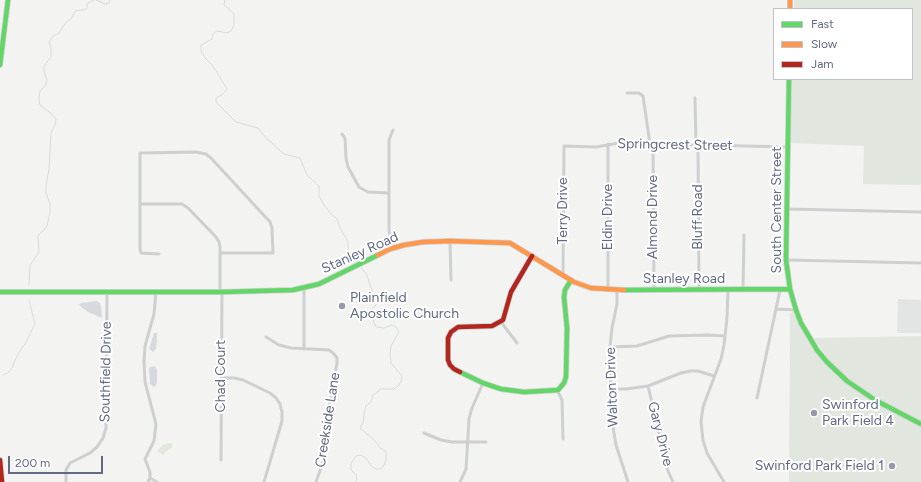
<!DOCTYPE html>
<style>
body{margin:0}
#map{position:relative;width:921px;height:482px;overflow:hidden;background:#f3f4f1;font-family:Figtree,sans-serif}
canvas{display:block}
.legend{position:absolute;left:773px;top:8px;width:140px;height:72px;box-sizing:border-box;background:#fff;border:1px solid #c0c3ce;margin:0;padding:5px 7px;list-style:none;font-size:12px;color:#616a84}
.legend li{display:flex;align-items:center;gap:8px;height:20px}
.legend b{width:20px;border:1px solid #c0c3ce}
.scale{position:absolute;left:8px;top:456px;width:95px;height:18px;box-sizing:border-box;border:2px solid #616a84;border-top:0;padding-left:5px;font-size:12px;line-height:14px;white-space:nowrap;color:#616a84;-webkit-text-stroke:3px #fff;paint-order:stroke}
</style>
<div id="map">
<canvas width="921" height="482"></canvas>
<ul class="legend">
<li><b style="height:5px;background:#63d668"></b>Fast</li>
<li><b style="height:5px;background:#ff974d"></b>Slow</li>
<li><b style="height:5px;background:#b3261e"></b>Jam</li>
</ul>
<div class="scale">200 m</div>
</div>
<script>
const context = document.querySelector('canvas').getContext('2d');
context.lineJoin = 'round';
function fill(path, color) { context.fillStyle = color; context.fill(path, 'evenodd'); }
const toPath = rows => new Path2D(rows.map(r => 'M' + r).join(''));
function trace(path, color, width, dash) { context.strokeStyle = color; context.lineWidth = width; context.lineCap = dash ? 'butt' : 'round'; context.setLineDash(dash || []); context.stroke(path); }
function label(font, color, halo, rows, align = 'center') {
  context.font = font + ' Figtree,sans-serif'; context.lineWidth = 4; context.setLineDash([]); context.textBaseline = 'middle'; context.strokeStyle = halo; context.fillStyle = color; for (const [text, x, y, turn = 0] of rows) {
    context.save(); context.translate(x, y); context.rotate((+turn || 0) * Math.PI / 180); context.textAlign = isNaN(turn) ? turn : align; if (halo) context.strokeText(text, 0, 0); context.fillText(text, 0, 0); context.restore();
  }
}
fill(toPath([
 [898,299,921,300,921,333,897,333]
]), '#e3e4e4');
fill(toPath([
 [794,0,921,0,921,185,863,184,864,146,790,143,792,79,912,79,912,9,794,9],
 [796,310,808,336,837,371,813,338,921,336,921,421,868,396,921,424,921,482,789,482,790,313],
 [172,443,172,448,169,449,163,455,157,451,164,444]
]), '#e1e7df');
fill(toPath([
 [97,301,100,303,101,306,102,318,88,312,79,305,81,303],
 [154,333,157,333,157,340,156,349,153,352,149,349],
 [155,366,157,370,157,383,155,387,152,386,150,384,149,369,150,367]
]), '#d6dade');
trace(toPath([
 [96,0,105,4,109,3,110,0],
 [225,0,224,5,229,9,234,14,234,25,231,31,227,33,217,31,213,34,212,39,201,45,201,51,205,58,213,66,227,89,223,94,216,98,216,102,236,122,258,128,266,138,284,154,300,158,307,175,319,186,319,196,324,205,331,214,337,219,340,228,348,242,348,249,358,263],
 [29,285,30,265,39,252,38,235,43,231,47,226,50,212,50,204,46,193,46,186,49,169,51,133,55,125,56,119,52,114,40,105,39,100,40,91,45,86,47,80,44,72,44,66,51,57,51,48,49,42,53,36,59,33,66,22,71,19,75,11,87,9,87,4,94,0],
 [3,375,8,373,12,368,15,360,21,349,25,344,35,324,29,300],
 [355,482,357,480,356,475,351,470,351,463,356,456,361,455,366,458,372,467,376,469,381,469,384,465,386,459,386,451,380,448,375,441,360,428,363,423,364,417,364,412,366,406,371,402,373,395,381,389,394,389,398,386,401,382,402,376,391,363,390,354,391,346,399,332,396,327,392,325,384,328,376,327,373,320,372,309,376,305,377,299,373,294,367,275,360,266]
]), '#d6dade', 1);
const fast = toPath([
 [0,65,8,0],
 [789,79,786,260,790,289,796,310,801,323,817,350,827,362,847,381,875,400,921,424],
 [624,290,790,289],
 [0,292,222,292,293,290,319,284,378,255],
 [460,372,483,383,501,389,524,392,558,390,564,383,566,377,567,328,564,297,565,290,571,280]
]);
const slow = toPath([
 [790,0,790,9],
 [378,255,390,249,404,245,423,242,450,241,510,243,574,282,591,288,624,290]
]);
const jam = toPath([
 [460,372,454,369,450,365,448,360,448,338,451,332,458,327,492,326,503,320,511,292,532,256],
 [0,460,2,482]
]);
trace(fast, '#cfd0d2', 6);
trace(slow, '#cfd0d2', 6);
trace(jam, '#cfd0d2', 6);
trace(toPath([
 [627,93,639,93,643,96,650,144],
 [695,98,696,145],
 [393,130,389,140,389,230,390,238,396,248],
 [342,134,345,138,346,158,348,167,359,187,368,192,389,193],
 [653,144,654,289],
 [698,145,699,289],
 [141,204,182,204,188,208,216,237,219,242,220,247,220,292],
 [787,209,921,212],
 [450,241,451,280],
 [159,254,141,253,140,249,140,153,196,152,206,154,211,158,270,222,272,228,273,253,220,253],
 [786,260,921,263],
 [563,275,564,146,596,147,619,143,788,147],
 [608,289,608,144],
 [617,290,617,304,612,328,610,347,611,415,616,445,628,482],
 [743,290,744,235],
 [776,309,796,310],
 [501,322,517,343],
 [266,337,279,345,291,348,329,350,333,353,337,358,337,363,329,407,327,444,322,465,316,482],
 [610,347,637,346,669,336,708,335,725,336],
 [304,349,304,289],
 [221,378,234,378,243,380,270,393,276,398,280,404,282,412,282,421,264,482],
 [648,386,668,471,673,482],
 [610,389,626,389,648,386,681,373,690,371,698,371,714,376],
 [557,390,562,400,563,439],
 [757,398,780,290],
 [424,433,441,440,452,442,486,442],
 [221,460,222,292],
 [150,478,157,482],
 [66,482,66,470,70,463,90,453,97,447,103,438,106,428,107,292],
 [148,482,150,478,150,472,145,459,154,441,156,424,145,382,144,362,145,346,154,314,156,292],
 [460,482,466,469,469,419,472,408,483,383],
 [724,482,707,453,703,440,701,422,703,407,721,359,724,345,727,318,728,290]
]), '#cecfd0', 3);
trace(fast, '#63d668', 4.5);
trace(slow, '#ff974d', 4.5);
trace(jam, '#b3261e', 4.5);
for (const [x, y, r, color] of [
 [342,306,4,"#949aaa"],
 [814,413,4,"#949aaa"],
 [892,466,4,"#949aaa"]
]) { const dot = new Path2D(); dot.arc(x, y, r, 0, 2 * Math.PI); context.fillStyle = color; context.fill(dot); trace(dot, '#fff', 1.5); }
label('14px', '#616a84', '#fff', [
 ["Springcrest Street",675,145,1],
 ["South Center Street",777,210,-90],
 ["Terry Drive",563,211,-90],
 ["Eldin Drive",608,217,-90],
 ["Almond Drive",653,217,-90],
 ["Bluff Road",698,217,-90],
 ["Stanley Road",360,253,-24],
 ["Stanley Road",684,279],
 ["Southfield Drive",106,372,-89],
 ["Chad Court",221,376,-90],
 ["Walton Drive",612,387,-92],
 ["Creekside Lane",328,420,-81],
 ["Gary Drive",660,434,76]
]);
label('14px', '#616a84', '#fff', [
 ["Plainfield",350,298],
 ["Apostolic Church",350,314],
 ["Swinford",822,405],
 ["Park Field 4",822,421],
 ["Swinford Park Field 1",884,466,"right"]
], 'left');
</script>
